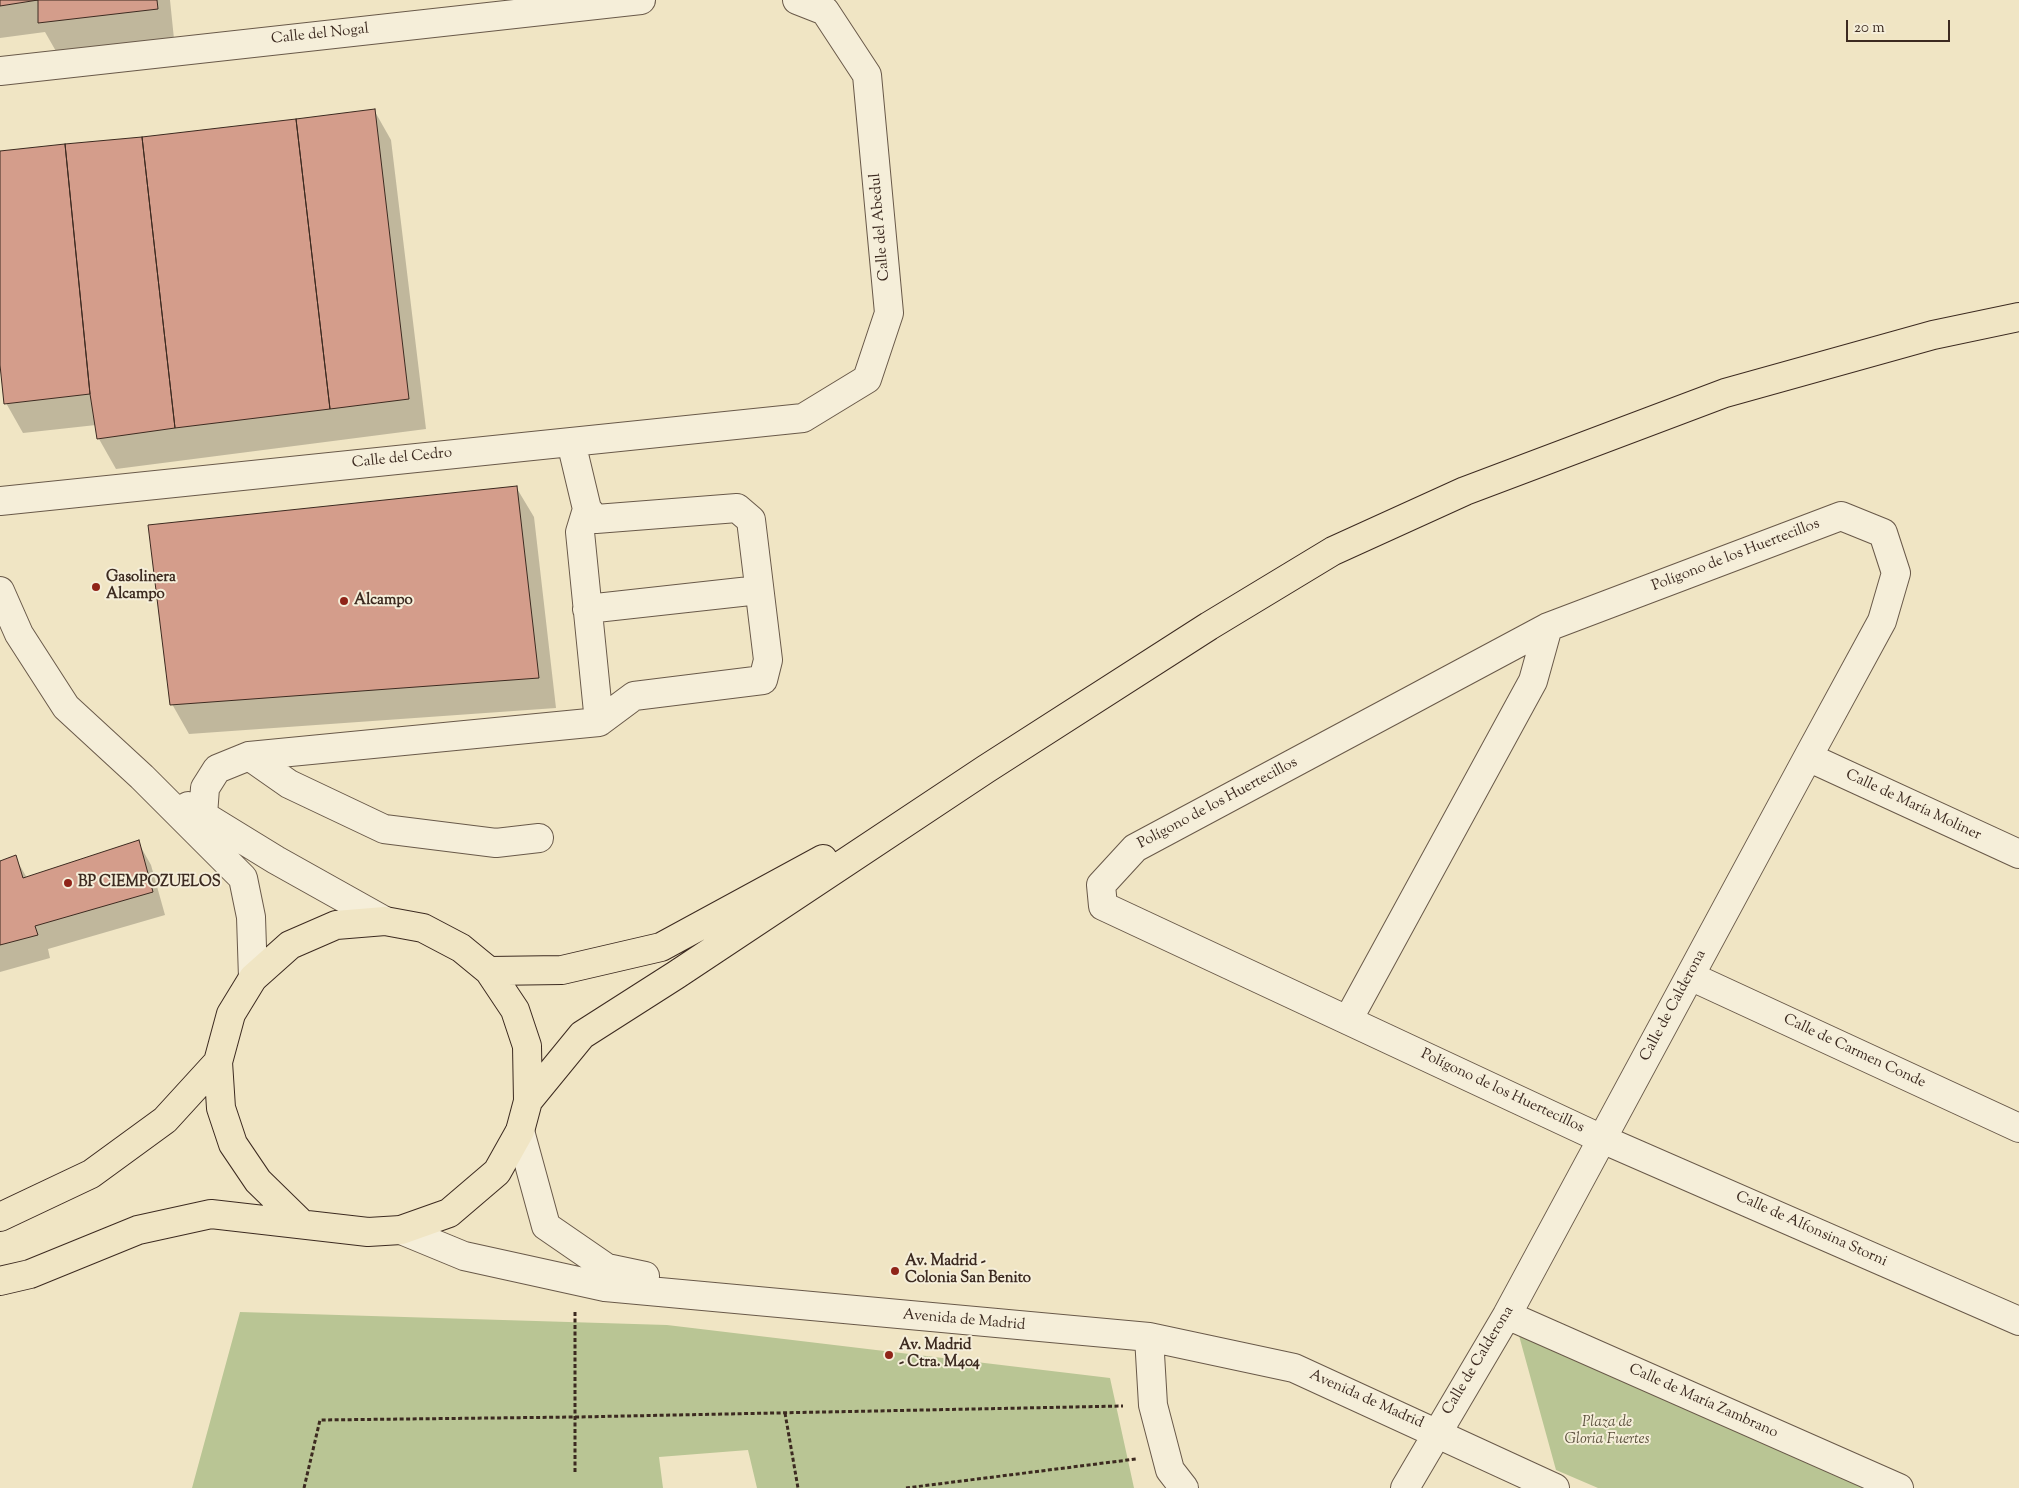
<!DOCTYPE html>
<meta charset="utf-8">
<style>
body{margin:0}
#map{position:relative;width:2019px;height:1488px;overflow:hidden;background:#f0e5c4;font-family:"Sorts Mill Goudy",serif}
canvas{display:block}
.scale{position:absolute;left:1846px;top:20px;width:104px;height:22px;box-sizing:border-box;border:2px solid #3c2a20;border-top:0;padding-left:6px;font-size:15px;line-height:18px;white-space:nowrap;color:#3c2a20;-webkit-text-stroke:4px #f5eed9;paint-order:stroke}
</style>
<div id="map">
<canvas width="2019" height="1488"></canvas>
<div class="scale">20 m</div>
</div>
<script>
const context = document.querySelector('canvas').getContext('2d');
context.lineJoin = 'round';
function fill(path, color) { context.fillStyle = color; context.fill(path, 'evenodd'); }
const toPath = rows => new Path2D(rows.map(r => 'M' + r).join(''));
function trace(path, color, width, dash) { context.strokeStyle = color; context.lineWidth = width; context.lineCap = dash ? 'butt' : 'round'; context.setLineDash(dash || []); context.stroke(path); }
function label(font, color, halo, rows, align = 'center') {
  context.font = font + ' "Sorts Mill Goudy",serif'; context.lineWidth = 4; context.setLineDash([]); context.textBaseline = 'middle'; context.strokeStyle = halo; context.fillStyle = color; for (const [text, x, y, turn = 0] of rows) {
    context.save(); context.translate(x, y); context.rotate((+turn || 0) * Math.PI / 180); context.textAlign = isNaN(turn) ? turn : align; if (halo) context.strokeText(text, 0, 0); context.fillText(text, 0, 0); context.restore();
  }
}
fill(toPath([
 [240,1312,667,1325,1110,1378,1134,1488,757,1488,748,1450,659,1457,663,1488,192,1488],
 [1518,1332,1879,1488,1598,1488,1556,1470]
]), '#b9c594');
fill(toPath([
 [0,0,170,0,174,39,57,53,45,32,0,38],
 [374,110,391,140,426,429,116,469,99,439,96,425,23,433,6,403,0,355,0,152,142,138],
 [516,487,534,517,556,708,189,734,172,704],
 [138,842,151,865,165,915,48,949,50,958,0,972,0,862,15,857,27,878]
]), '#0003');
const building = toPath([
 [0,0,157,0,158,9,38,23,38,0,0,6,0,0],
 [375,109,409,399,330,409,296,119,375,109],
 [296,119,330,409,175,428,142,137,296,119],
 [142,137,175,428,97,439,90,394,65,144,142,137],
 [65,144,90,394,4,404,0,365,0,151,65,144],
 [517,486,539,678,170,705,148,525,517,486],
 [139,840,153,892,35,926,38,935,0,945,0,861,16,855,23,878,139,840]
]);
fill(building, '#d49d8b');
trace(building, '#3c2a20', 1);
const minor = toPath([
 [0,71,641,0],
 [0,501,803,418,867,379,889,313,867,75,825,11,797,0],
 [587,509,580,532,599,722],
 [0,591,19,634,66,707,142,777,243,878,251,917,253,978],
 [587,609,759,590],
 [249,756,289,784,384,829,496,843,539,838],
 [1808,757,2019,854],
 [188,806,276,860,385,921],
 [203,815,205,788,217,769,249,756,599,722,634,696,763,680,768,660,751,520,737,508,596,519,587,509,571,442],
 [1690,976,2019,1128],
 [1348,1020,1533,681,1548,627],
 [520,1131,546,1226,607,1268,645,1276],
 [401,1230,464,1256,605,1287,1149,1337,1294,1368,1555,1488],
 [1507,1315,1899,1488],
 [1149,1337,1153,1405,1170,1470,1184,1488],
 [1405,1488,1507,1315,1602,1139,1808,757,1882,621,1896,573,1883,533,1841,516,1548,627,1135,848,1101,885,1103,906,1602,1139,2019,1321]
]);
const major = toPath([
 [489,971,562,970,661,947,823,859],
 [528,1101,582,1035,676,975,986,769,1209,626,1333,551,1465,491,1725,393,1933,335,2019,317],
 [0,1217,91,1174,165,1120,218,1062],
 [0,1281,30,1274,138,1230,211,1214,368,1232,401,1230,449,1213,497,1172,520,1131,528,1101,527,1046,515,1010,489,971,461,948,423,928,385,921,336,925,290,945,253,978,231,1014,218,1062,221,1108,233,1144,258,1181,302,1224]
]);
trace(minor, '#695949', 30);
trace(major, '#3c2a20', 30);
trace(toPath([
 [785,1413,798,1488],
 [575,1472,575,1312],
 [304,1488,320,1420,576,1417,1123,1406],
 [906,1488,1136,1459]
]), '#3c2a20', 3, [4, 2.5]);
trace(minor, '#f5eed9', 28);
trace(major, '#f0e5c4', 28);
for (const [x, y, r, color] of [
 [96,587,5,"#8f2418"],
 [344,601,5,"#8f2418"],
 [68,883,5,"#8f2418"],
 [895,1271,5,"#8f2418"],
 [889,1355,5,"#8f2418"]
]) { const dot = new Path2D(); dot.arc(x, y, r, 0, 2 * Math.PI); context.fillStyle = color; context.fill(dot); trace(dot, '#f5eed9', 2); }
label('15px', '#3c2a20', '#f5eed9', [
 ["Calle del Nogal",320,35,-6],
 ["Calle del Abedul",881,227,-95],
 ["Calle del Cedro",402,459,-6],
 ["Polígono de los Huertecillos",1736,556,-21],
 ["Polígono de los Huertecillos",1218,804,-28],
 ["Calle de María Moliner",1913,806,25],
 ["Calle de Calderona",1674,1006,-62],
 ["Calle de Carmen Conde",1854,1052,25],
 ["Polígono de los Huertecillos",1502,1092,25],
 ["Calle de Alfonsina Storni",1811,1230,24],
 ["Avenida de Madrid",964,1321,5],
 ["Calle de Calderona",1479,1361,-59],
 ["Avenida de Madrid",1366,1400,24],
 ["Calle de María Zambrano",1703,1402,24]
]);
label('bold 15px', '#3c2a20', '#f5eed9', [
 ["Gasolinera",106,578],
 ["Alcampo",106,595],
 ["Alcampo",354,601],
 ["BP CIEMPOZUELOS",78,883],
 ["Av. Madrid -",905,1262],
 ["Colonia San Benito",905,1279],
 ["Av. Madrid",899,1346],
 ["- Ctra. M404",899,1363]
], 'left');
label('italic 15px', '#5b513d', '#f5eed9', [
 ["Plaza de",1607,1423],
 ["Gloria Fuertes",1607,1440]
]);
</script>
